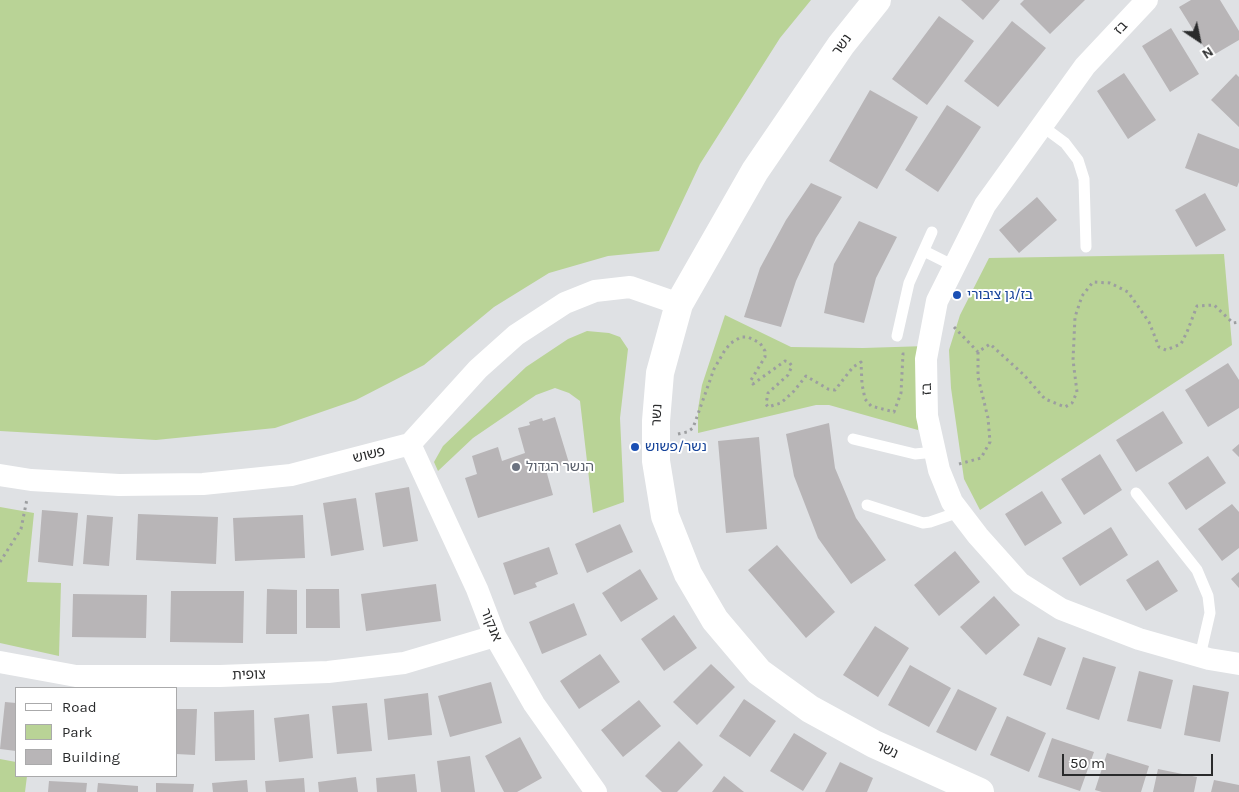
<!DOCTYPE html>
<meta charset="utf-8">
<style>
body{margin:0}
#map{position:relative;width:1239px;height:792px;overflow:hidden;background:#dfe1e4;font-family:Karla,sans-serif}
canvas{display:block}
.legend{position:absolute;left:15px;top:687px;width:162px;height:90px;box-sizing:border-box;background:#fff;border:1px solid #aaaaab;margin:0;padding:6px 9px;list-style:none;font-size:15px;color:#2a2b2c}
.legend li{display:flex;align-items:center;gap:10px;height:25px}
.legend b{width:25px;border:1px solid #aaaaab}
.north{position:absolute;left:1174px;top:15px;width:50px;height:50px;-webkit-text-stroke:4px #fff;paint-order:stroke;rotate:146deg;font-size:14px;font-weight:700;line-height:20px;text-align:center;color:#2a2b2c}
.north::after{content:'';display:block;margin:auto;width:18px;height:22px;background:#2a2b2c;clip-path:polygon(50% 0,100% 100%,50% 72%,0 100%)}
.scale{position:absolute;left:1062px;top:754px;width:151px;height:22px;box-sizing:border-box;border:2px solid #2a2b2c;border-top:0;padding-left:6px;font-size:15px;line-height:18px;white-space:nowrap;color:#2a2b2c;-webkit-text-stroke:4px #fff;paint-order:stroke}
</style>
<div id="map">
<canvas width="1239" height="792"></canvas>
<ul class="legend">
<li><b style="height:6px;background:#fff"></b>Road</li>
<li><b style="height:14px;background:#b9d396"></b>Park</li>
<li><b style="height:14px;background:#b8b5b7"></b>Building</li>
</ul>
<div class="north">N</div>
<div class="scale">50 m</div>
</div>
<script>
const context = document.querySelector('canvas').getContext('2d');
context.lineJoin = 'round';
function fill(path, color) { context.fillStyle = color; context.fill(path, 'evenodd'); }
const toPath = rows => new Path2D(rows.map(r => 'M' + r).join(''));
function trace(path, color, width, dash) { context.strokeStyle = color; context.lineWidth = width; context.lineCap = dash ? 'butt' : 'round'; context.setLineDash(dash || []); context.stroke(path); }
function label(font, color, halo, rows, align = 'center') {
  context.font = font + ' Karla,"Noto Sans Hebrew",sans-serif'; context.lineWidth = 4; context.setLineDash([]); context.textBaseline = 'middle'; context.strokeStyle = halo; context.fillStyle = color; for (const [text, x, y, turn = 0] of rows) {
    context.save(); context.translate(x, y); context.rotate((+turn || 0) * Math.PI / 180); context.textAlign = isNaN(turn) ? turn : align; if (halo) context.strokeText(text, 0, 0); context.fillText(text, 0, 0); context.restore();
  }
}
fill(toPath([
 [0,0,811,0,780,38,700,164,659,251,608,256,549,273,494,307,424,365,356,400,275,428,156,440,0,431],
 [1224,254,1232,345,980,510,964,479,951,388,949,350,960,315,989,258],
 [725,315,791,347,863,348,927,346,918,430,829,405,816,405,698,433,698,409,702,385],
 [587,331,609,333,620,337,628,349,620,418,624,502,593,513,580,401,569,393,555,388,536,395,473,438,438,471,434,462,443,446,526,367,568,339],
 [0,507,34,513,27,582,61,583,59,656,0,643],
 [0,759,16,762,16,776,27,776,25,792,0,792]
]), '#b9d396');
fill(toPath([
 [961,0,1000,0,983,20],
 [1024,0,1085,0,1050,34,1020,4],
 [1191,0,1220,0,1239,31,1239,40,1210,57,1179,7],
 [939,16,974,41,927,105,892,79],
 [1012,21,1046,48,998,107,964,81],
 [1171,28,1199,74,1170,92,1142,46],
 [1124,73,1156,120,1128,139,1097,91],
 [1236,74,1239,77,1239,127,1211,100],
 [870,90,918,117,877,189,829,161],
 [947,105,981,127,938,192,905,170],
 [1198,133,1239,149,1239,182,1237,187,1185,168],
 [811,183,842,197,816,238,796,281,781,327,744,317,760,268,786,220],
 [1205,193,1226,230,1196,247,1175,210],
 [1037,197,1057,220,1019,253,999,230],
 [859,221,897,237,876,278,864,323,824,313,834,264],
 [1228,363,1239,380,1239,408,1208,427,1185,390],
 [1163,411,1183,443,1136,472,1116,440],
 [555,417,569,463,546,470,553,495,478,518,465,478,477,474,472,456,498,447,502,461,525,453,518,428,530,425,529,422,542,418,543,421],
 [829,423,835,468,856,518,886,560,851,584,818,538,794,476,786,434],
 [759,437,767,529,726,533,718,441],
 [1239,444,1239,457,1232,450],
 [1100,454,1122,490,1084,515,1061,479],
 [1208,456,1226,483,1186,510,1168,483],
 [409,487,418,541,383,547,375,493],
 [1042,491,1062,523,1025,546,1005,514],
 [356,498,364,550,331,556,323,503],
 [1232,504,1239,512,1239,548,1222,561,1198,529],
 [42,510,78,513,73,566,38,562],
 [138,514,218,517,216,564,136,560],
 [87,515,113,517,109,566,83,564],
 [303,515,305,558,235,561,233,518],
 [620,524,633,552,587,573,575,544],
 [1111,527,1128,555,1080,586,1062,558],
 [777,545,835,612,806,638,748,570],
 [549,547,558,574,535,583,537,587,514,595,503,563],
 [955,551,980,582,939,616,914,585],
 [1158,560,1178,591,1146,611,1126,580],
 [640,569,658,599,621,622,602,593],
 [1239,572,1239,588,1231,579],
 [436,584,441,621,366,631,361,594],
 [267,589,297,590,297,634,266,634],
 [306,589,339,589,340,628,306,628],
 [171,591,244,591,243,643,170,642],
 [73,594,147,595,146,638,72,637],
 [994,596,1020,625,986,655,960,627],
 [574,603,587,635,542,654,529,622],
 [674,615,697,648,664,671,641,639],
 [875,626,909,648,878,697,843,675],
 [1038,637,1066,648,1051,686,1023,675],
 [600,654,620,682,579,709,560,681],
 [1083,657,1116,667,1099,720,1066,709],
 [711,664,735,687,697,725,673,702],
 [910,665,951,688,929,727,888,705],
 [1139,671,1173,680,1161,729,1127,721],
 [491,682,502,723,450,737,438,696],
 [1193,685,1229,692,1220,742,1184,735],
 [958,689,997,708,976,751,936,732],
 [428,693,432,735,388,740,384,699],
 [744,699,776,721,750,757,719,736],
 [639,700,661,726,623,757,601,730],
 [5,702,16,703,16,751,0,749],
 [367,703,372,751,337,754,332,706],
 [176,709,197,709,195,755,176,754],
 [254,710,255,760,215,761,214,712],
 [309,714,313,758,279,762,274,718],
 [1007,716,1046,733,1029,772,990,755],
 [794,733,827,753,803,791,770,771],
 [520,737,542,778,517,792,504,792,485,756],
 [1052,738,1094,752,1080,791,1038,777],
 [679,741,703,765,677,792,662,792,645,776],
 [1107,753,1149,766,1141,792,1102,792,1095,790],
 [470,756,475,792,441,792,437,761],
 [840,762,873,778,867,792,825,792],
 [1158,769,1197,777,1194,792,1153,792],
 [415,774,417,792,377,792,376,778],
 [724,776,744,792,712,792],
 [356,777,358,792,319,792,318,782],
 [304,778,305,792,266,792,265,781],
 [247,780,248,792,213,792,212,783],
 [1214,780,1239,785,1239,792,1211,792],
 [49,781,87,783,86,792,48,792],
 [98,783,138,786,138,792,97,792],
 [156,783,194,784,193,792,156,792]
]), '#b8b5b7');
trace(toPath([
 [954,327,978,352],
 [678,434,687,432,693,428,714,369,725,350,731,343,741,337,748,337,760,343,765,351,765,357,751,380,753,384,785,361,789,362,792,366,788,375,768,393,766,404,768,407,781,403,794,391,806,376,828,389,835,390,853,367,861,362,862,384,865,399,871,406,894,412,901,393,903,354,906,354],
 [959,464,981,458,990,442,988,418,978,377,978,352,990,344,1024,375,1045,399,1065,407,1072,403,1077,392,1073,360,1075,317,1082,296,1093,282,1110,283,1128,292,1149,322,1159,347,1166,350,1181,344,1187,332,1197,306,1214,305,1233,323,1239,322],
 [0,562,21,529,27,499]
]), '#9c9ea0', 3, [2.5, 4]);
trace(toPath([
 [1042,126,1065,143,1078,160,1084,179,1086,247],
 [924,251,954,266],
 [897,336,909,283,932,232],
 [853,439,915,454,935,452],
 [1136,493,1197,570,1208,596,1210,613,1200,656],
 [867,505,923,523,930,522,959,512]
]), '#fff', 11);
trace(toPath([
 [1147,0,1085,66,985,205,937,301,926,359,927,416,939,470,952,502,978,536,1020,583,1061,609,1139,639,1209,659,1239,664],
 [410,444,477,589,495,636,534,704,596,792],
 [0,475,31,480,119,485,203,484,291,475,410,444,478,369,516,335,565,303,595,291,630,287,679,304],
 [0,662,76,676,220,676,328,672,404,663,495,636]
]), '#fff', 22);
trace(toPath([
 [877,0,841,45,755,171,679,304,660,373,656,421,656,461,665,516,688,574,715,620,759,672,810,709,874,744,980,792]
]), '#fff', 28);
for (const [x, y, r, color] of [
 [957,295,5,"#1a4fb4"],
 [635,447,5,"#1a4fb4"],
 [516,467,5,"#6b7280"]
]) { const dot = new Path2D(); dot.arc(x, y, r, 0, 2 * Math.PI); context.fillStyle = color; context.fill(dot); trace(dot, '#fff', 2); }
label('14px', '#2a2b2c', '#fff', [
 ["בז",1121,28,-47],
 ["נשר",842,45,-54],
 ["בז",927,389,-91],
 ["נשר",657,415,-87],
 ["פשוש",369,455,-14],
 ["אנקור",491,625,67],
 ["צופית",249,675,-2],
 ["נשר",887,750,25]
]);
label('14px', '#164399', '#fff', [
 ["בז/גן ציבורי",967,295],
 ["נשר/פשוש",645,447]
], 'left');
label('14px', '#5b616d', '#fff', [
 ["הנשר הגדול",526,467]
], 'left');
</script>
